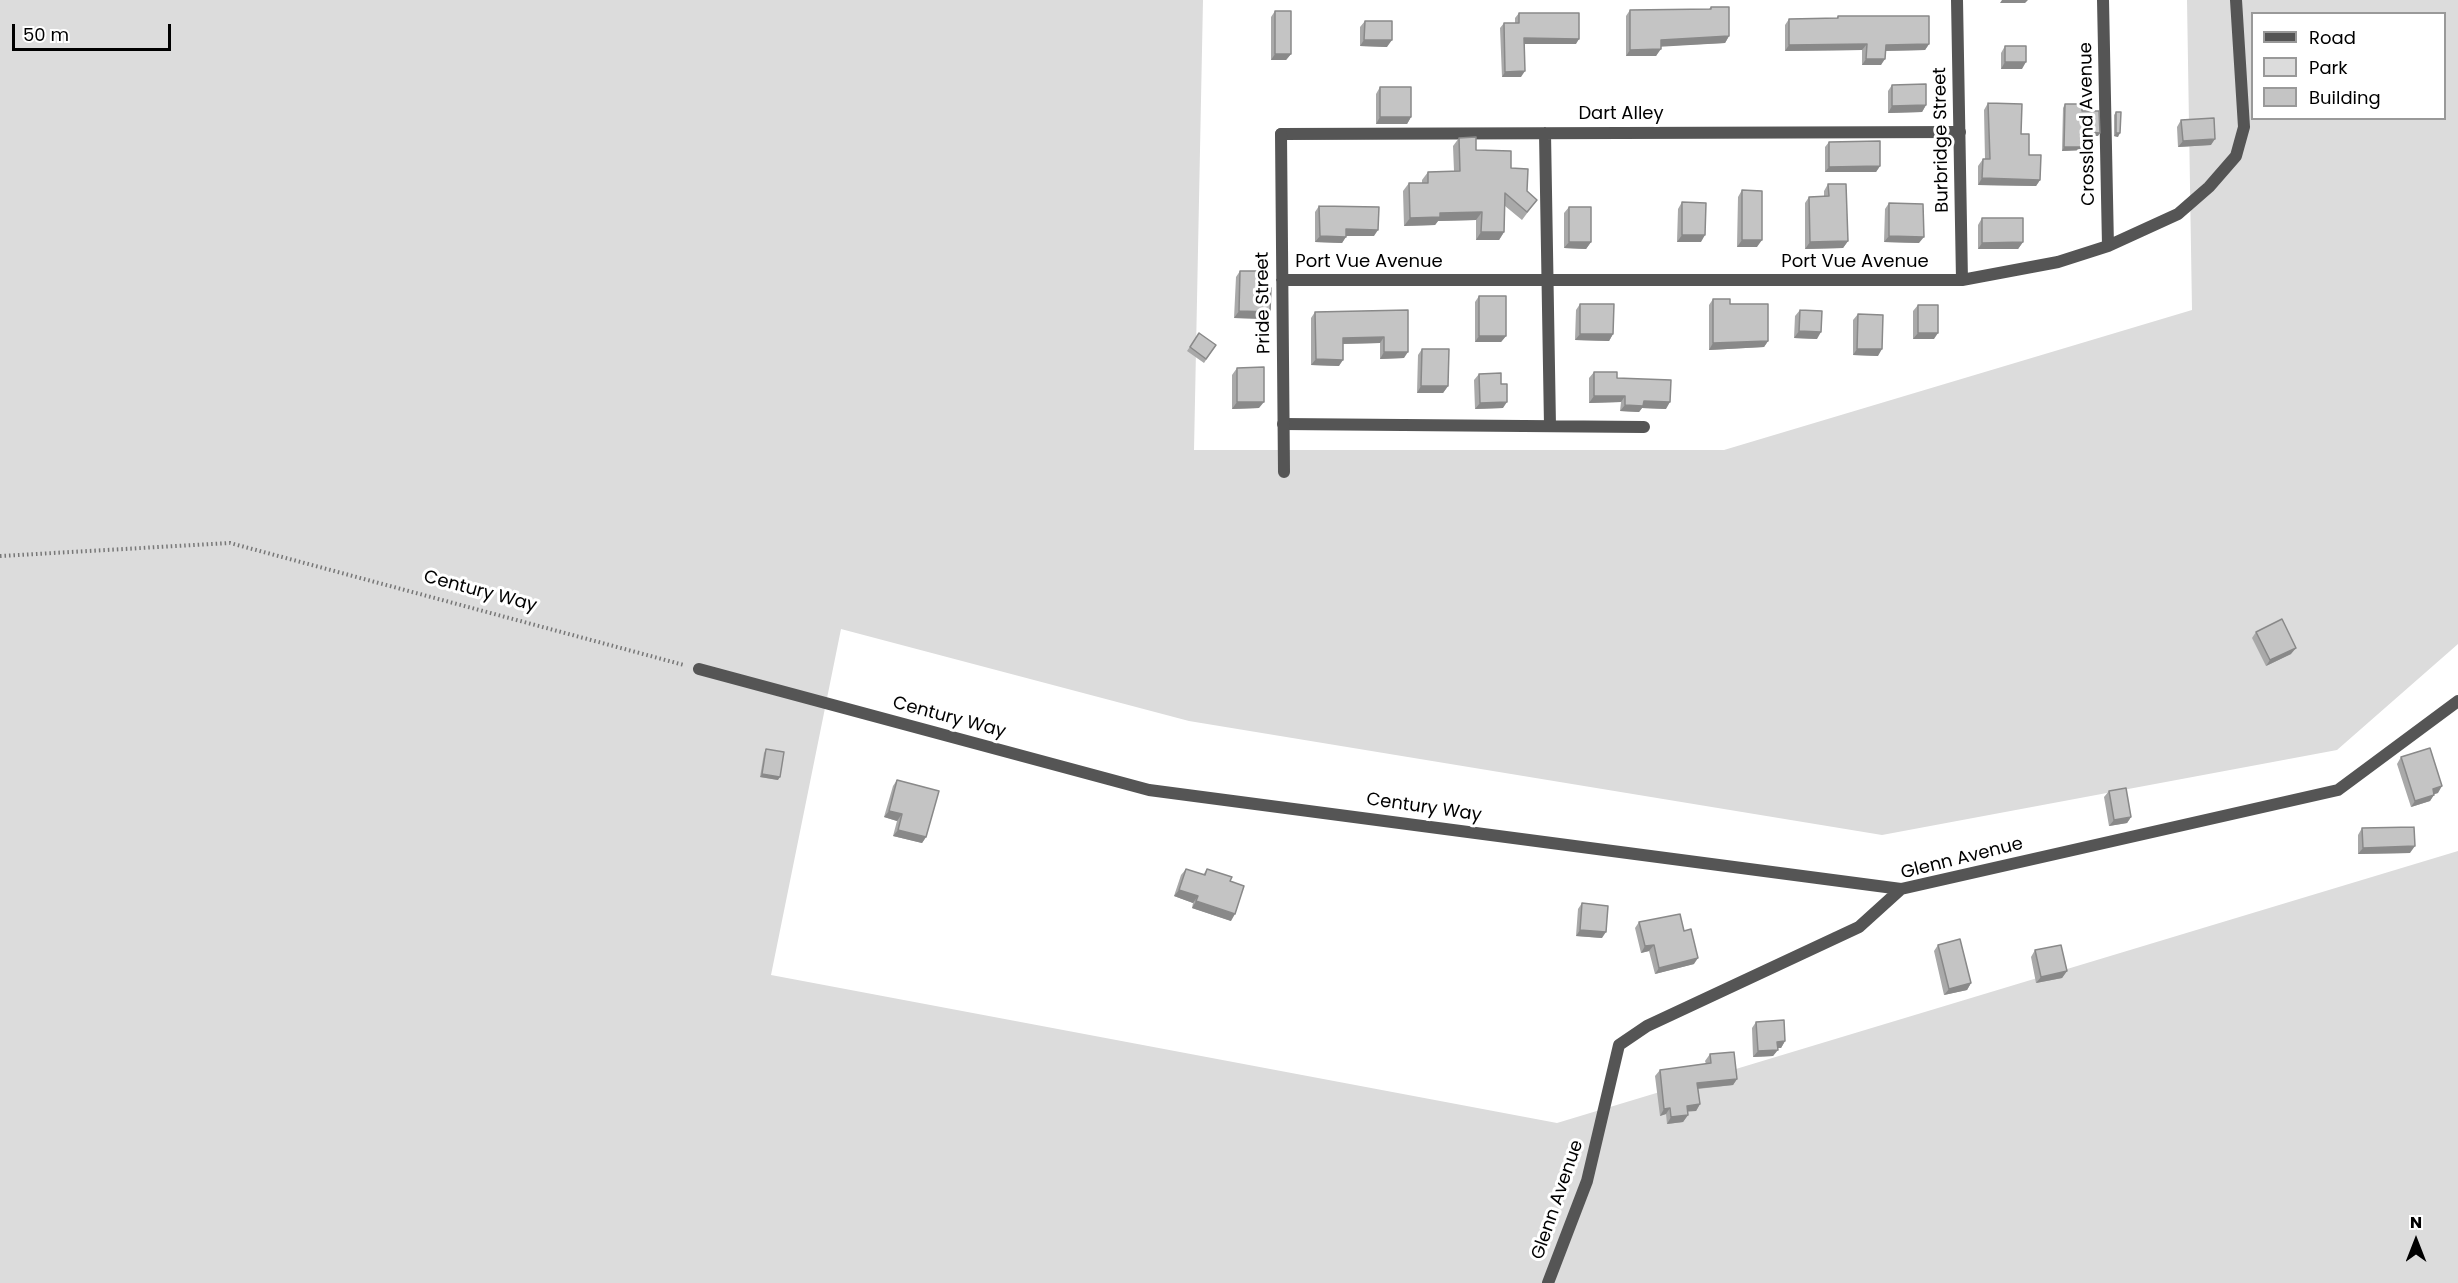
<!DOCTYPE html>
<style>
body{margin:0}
#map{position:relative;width:2458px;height:1283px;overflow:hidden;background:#fff;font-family:Poppins,sans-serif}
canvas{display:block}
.legend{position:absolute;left:2251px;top:12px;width:195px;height:108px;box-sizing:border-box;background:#fff;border:2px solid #999;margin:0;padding:8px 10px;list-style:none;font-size:18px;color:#000}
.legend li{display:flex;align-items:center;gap:12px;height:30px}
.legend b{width:30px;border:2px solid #999}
.north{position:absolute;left:2386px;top:1211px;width:60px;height:60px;-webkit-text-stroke:4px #fff;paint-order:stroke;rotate:0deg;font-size:16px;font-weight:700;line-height:24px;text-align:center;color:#000}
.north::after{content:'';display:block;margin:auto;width:21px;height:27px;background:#000;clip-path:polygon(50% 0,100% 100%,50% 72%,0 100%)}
.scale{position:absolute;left:12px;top:24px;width:159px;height:27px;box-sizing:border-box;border:3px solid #000;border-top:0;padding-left:8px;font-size:18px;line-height:21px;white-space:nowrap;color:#000;-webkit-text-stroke:4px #fff;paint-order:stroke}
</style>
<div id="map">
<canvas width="2458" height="1283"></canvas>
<ul class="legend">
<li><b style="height:8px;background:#555"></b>Road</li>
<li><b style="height:16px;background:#dcdcdc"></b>Park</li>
<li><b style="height:16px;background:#c4c4c4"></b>Building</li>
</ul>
<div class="north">N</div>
<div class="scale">50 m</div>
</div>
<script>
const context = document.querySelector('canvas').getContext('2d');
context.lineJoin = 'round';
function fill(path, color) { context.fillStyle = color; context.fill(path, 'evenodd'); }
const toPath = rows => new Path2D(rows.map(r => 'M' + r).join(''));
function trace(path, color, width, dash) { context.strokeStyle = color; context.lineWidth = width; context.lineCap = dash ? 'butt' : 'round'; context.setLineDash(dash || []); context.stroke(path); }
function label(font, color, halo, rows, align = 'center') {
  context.font = font + ' Poppins,sans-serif'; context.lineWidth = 6; context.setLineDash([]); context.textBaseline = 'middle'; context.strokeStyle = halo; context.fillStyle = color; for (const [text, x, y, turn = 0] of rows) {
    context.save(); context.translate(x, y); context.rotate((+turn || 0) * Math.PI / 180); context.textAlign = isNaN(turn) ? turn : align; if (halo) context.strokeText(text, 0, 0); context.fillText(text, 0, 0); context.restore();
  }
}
fill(toPath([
 [0,0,1203,0,1194,450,1724,450,2192,310,2187,0,2458,0,2458,644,2337,750,1882,835,1189,721,841,629,771,975,1557,1123,2458,851,2458,1283,0,1283],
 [2252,14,2444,14,2444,118,2252,118]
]), '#dcdcdc');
trace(toPath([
 [0,556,230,543,684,665]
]), '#777', 4, [1.5, 3]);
trace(toPath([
 [1545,133,1550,426],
 [1281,134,1960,132],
 [1283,424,1644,427]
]), '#555', 12);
trace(toPath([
 [1957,0,1962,280],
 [2103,0,2108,246],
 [1281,134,1284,472],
 [1282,280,1962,280,2058,262,2108,246,2178,214,2209,187,2236,156,2244,127,2236,0],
 [699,669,1149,790,1901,889],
 [1548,1283,1587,1181,1619,1045,1647,1026,1859,927,1901,889,2338,790,2458,701]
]), '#555', 12);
fill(toPath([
 [1711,7,1729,36,1725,43,1661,46,1656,56,1626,56,1626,16,1630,10,1709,9],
 [1275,11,1291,54,1286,60,1271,60,1271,17],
 [1519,13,1576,44,1524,44,1521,77,1502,77,1500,28,1504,23,1515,23,1515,18],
 [1838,16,1929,44,1925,50,1885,51,1881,65,1862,65,1862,50,1785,51,1785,25,1789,19,1836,19],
 [1365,21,1387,47,1360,46,1360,27],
 [2005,46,2022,69,2001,69,2001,53],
 [1892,85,1926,105,1922,112,1888,113,1888,91],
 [1380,87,1411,117,1407,124,1376,124,1376,94],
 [1988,103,2021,134,2040,180,2036,186,1978,185,1978,166,1983,159,1985,159,1984,110],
 [2065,104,2082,111,2098,136,2086,136,2087,147,2084,150,2062,151,2063,108],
 [2116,112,2118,137,2114,136,2114,115],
 [2181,120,2211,145,2178,147,2177,127],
 [1459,138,1476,150,1511,168,1527,191,1537,200,1522,220,1505,206,1504,232,1499,240,1476,240,1476,220,1438,221,1435,225,1404,226,1403,191,1409,183,1422,183,1422,180,1428,172,1454,171,1453,146],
 [1829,142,1880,166,1876,172,1825,172,1825,147],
 [1828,184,1848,241,1843,248,1805,249,1805,203,1809,197,1824,197,1824,191],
 [1742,190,1757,247,1737,247,1738,197],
 [1682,202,1701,242,1677,242,1678,209],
 [1889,203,1919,243,1884,242,1885,209],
 [1319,206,1374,236,1346,236,1342,243,1315,242,1315,212],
 [1569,207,1591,242,1586,249,1564,248,1564,213],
 [1982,218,2023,242,2018,249,1978,249,1978,225],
 [1240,271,1266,287,1266,319,1234,318,1236,277],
 [1479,296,1506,336,1501,342,1475,342,1475,302],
 [1713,299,1730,304,1768,341,1764,347,1709,350,1709,305],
 [1580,304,1613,334,1609,341,1575,340,1576,310],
 [1918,305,1934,339,1913,339,1913,311],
 [1408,310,1404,358,1380,359,1380,343,1343,344,1339,366,1311,365,1311,318,1315,312],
 [1800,310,1817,339,1794,338,1795,316],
 [1858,314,1878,356,1853,355,1853,320],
 [1199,333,1216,345,1204,363,1187,351],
 [1422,349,1448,386,1443,393,1417,393,1418,355],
 [1237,368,1259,408,1232,409,1232,375],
 [1594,372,1617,378,1666,409,1642,408,1639,412,1620,411,1621,402,1589,403,1589,378],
 [1479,374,1503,408,1475,409,1474,380],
 [2256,632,2291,654,2266,666,2252,638],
 [766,749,778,780,760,777,764,753],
 [2401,757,2438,793,2434,794,2430,801,2411,807,2397,764],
 [897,780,926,837,922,843,893,836,897,821,884,817,893,786],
 [2109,791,2131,817,2127,823,2109,826,2104,797],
 [2362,828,2410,853,2358,854,2358,835],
 [1186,869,1203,875,1207,869,1230,881,1231,921,1192,908,1193,903,1174,896,1181,875],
 [1582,903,1602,938,1576,936,1578,909],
 [1639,922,1684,931,1694,964,1655,974,1649,951,1641,953,1635,928],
 [1938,945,1971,983,1967,990,1944,995,1934,951],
 [2035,950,2067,971,2062,978,2036,983,2031,957],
 [1756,1022,1785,1041,1781,1048,1778,1048,1773,1056,1753,1057,1752,1028],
 [1710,1054,1737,1079,1733,1085,1698,1089,1700,1104,1696,1111,1687,1111,1688,1115,1683,1122,1667,1124,1666,1114,1660,1116,1655,1076,1660,1070,1706,1064,1705,1061]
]), '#a9a9a9');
fill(toPath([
 [2002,0,2028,0,2025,3,2000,3],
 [1729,36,1725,43,1656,47,1661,40],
 [1524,38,1579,39,1576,44,1520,44],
 [1364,40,1392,40,1387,47,1360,46],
 [1867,44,1862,50,1785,51,1789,45],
 [1929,44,1925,50,1881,51,1886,45],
 [1661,49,1656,56,1626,56,1630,50],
 [1275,54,1291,54,1286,60,1271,60],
 [1866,59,1885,59,1881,65,1862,65],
 [2005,62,2026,62,2022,69,2001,69],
 [1525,71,1521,77,1502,77,1505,72],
 [1926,105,1922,112,1888,113,1892,106],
 [1380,117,1411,117,1407,124,1376,124],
 [2086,132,2100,133,2098,136,2084,135],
 [2116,133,2120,133,2118,137,2114,136],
 [2215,139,2211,145,2178,147,2183,141],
 [2064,147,2087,147,2084,150,2062,151],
 [1880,166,1876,172,1825,172,1829,167],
 [1982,178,2040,180,2036,186,1978,185],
 [1482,212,1476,220,1438,221,1435,225,1404,226,1410,218,1440,213],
 [1346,229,1378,230,1374,236,1342,236],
 [1481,232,1504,232,1499,240,1476,240],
 [1682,235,1705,235,1701,242,1677,242],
 [1320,236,1346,237,1342,243,1315,242],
 [1889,236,1924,237,1919,243,1884,242],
 [1742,240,1762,240,1757,247,1737,247],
 [1848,241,1843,248,1805,249,1810,242],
 [1569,242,1591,242,1586,249,1564,248],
 [2023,242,2018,249,1978,249,1982,243],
 [1239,311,1270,312,1266,319,1234,318],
 [1799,331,1821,332,1817,339,1794,338],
 [1918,333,1938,333,1934,339,1913,339],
 [1580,334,1613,334,1609,341,1575,340],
 [1479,336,1506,336,1501,342,1475,342],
 [1384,337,1380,343,1339,344,1343,338],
 [1768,341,1764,347,1709,350,1713,343],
 [1857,349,1882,349,1878,356,1853,355],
 [1384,352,1408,352,1404,358,1380,359],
 [1316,359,1343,360,1339,366,1311,365],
 [1421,386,1448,386,1443,393,1417,393],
 [1594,396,1625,396,1621,402,1589,403],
 [1644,401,1670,402,1666,409,1642,408,1639,412,1620,411,1625,405],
 [1237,402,1264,402,1259,408,1232,409],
 [1507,402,1503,408,1475,409,1480,403],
 [2296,648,2291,654,2266,666,2270,660],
 [762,774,780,777,778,780,760,777],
 [2442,786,2438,793,2428,796,2433,789],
 [2434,795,2430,801,2411,807,2415,801],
 [889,811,902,814,897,821,884,817],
 [2131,817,2127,823,2109,826,2114,820],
 [898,830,926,837,922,843,893,836],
 [2415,846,2410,853,2358,854,2363,848],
 [1179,890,1198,896,1193,903,1174,896],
 [1196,901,1235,914,1231,921,1192,908],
 [1580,930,1606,932,1602,938,1576,936],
 [1654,945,1649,951,1641,953,1645,946],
 [1698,958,1694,964,1655,974,1659,968],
 [2067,971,2062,978,2036,983,2041,977],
 [1971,983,1967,990,1944,995,1949,989],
 [1785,1041,1781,1048,1773,1048,1777,1042],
 [1778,1050,1773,1056,1753,1057,1758,1051],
 [1737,1079,1733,1085,1693,1089,1697,1083],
 [1700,1104,1696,1111,1682,1112,1687,1106],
 [1670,1108,1666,1114,1660,1116,1664,1109],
 [1688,1115,1683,1122,1667,1124,1671,1117]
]), '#898989');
const building = toPath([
 [1711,7,1729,7,1729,36,1661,40,1661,49,1630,50,1630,10,1711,9,1711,7],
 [1275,11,1291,11,1291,54,1275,54,1275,11],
 [1519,13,1579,13,1579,39,1524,38,1525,71,1505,72,1504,23,1519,23,1519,13],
 [1838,16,1929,16,1929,44,1886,45,1885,59,1866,59,1867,44,1789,45,1789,19,1838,18,1838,16],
 [1365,21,1392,21,1392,40,1364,40,1365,21],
 [2005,46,2026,46,2026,62,2005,62,2005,46],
 [1926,84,1926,105,1892,106,1892,85,1926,84],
 [1380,87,1411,87,1411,117,1380,117,1380,87],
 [1988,103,2022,104,2021,134,2029,134,2029,155,2041,155,2040,180,1982,178,1983,159,1990,159,1988,103],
 [2065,104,2082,104,2082,111,2099,111,2100,133,2086,132,2087,147,2064,147,2065,104],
 [2116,112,2121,112,2120,133,2116,133,2116,112],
 [2214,118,2215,139,2183,141,2181,120,2214,118],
 [1476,137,1476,150,1511,151,1511,168,1528,169,1527,191,1537,200,1527,212,1505,193,1504,232,1481,232,1482,212,1440,213,1440,217,1410,218,1409,183,1428,183,1428,172,1460,171,1459,138,1476,137],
 [1880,141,1880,166,1829,167,1829,142,1880,141],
 [1828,184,1846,184,1848,241,1810,242,1809,197,1829,196,1828,184],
 [1742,190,1762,191,1762,240,1742,240,1742,190],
 [1682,202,1706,203,1705,235,1682,235,1682,202],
 [1889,203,1923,204,1924,237,1889,236,1889,203],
 [1319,206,1379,207,1378,230,1346,229,1346,237,1320,236,1319,206],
 [1569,207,1591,207,1591,242,1569,242,1569,207],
 [1982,218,2023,218,2023,242,1982,243,1982,218],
 [1240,271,1267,271,1266,287,1271,288,1270,312,1239,311,1240,271],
 [1479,296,1506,296,1506,336,1479,336,1479,296],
 [1713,299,1730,299,1730,304,1768,304,1768,341,1713,343,1713,299],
 [1580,304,1614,304,1613,334,1580,334,1580,304],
 [1918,305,1938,305,1938,333,1918,333,1918,305],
 [1408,310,1408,352,1384,352,1384,337,1343,338,1343,360,1316,359,1315,312,1408,310],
 [1800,310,1822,311,1821,332,1799,331,1800,310],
 [1858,314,1883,315,1882,349,1857,349,1858,314],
 [1199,333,1216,345,1206,359,1190,347,1199,333],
 [1422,349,1449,349,1448,386,1421,386,1422,349],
 [1264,367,1264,402,1237,402,1237,368,1264,367],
 [1594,372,1617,372,1617,378,1671,380,1670,402,1644,401,1643,406,1625,405,1625,396,1594,396,1594,372],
 [1501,373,1501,384,1507,384,1507,402,1480,403,1479,374,1501,373],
 [2282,619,2296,648,2270,660,2256,632,2282,619],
 [2430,748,2442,786,2433,789,2434,795,2415,801,2401,757,2430,748],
 [766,749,784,752,780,777,762,774,766,749],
 [897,780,939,791,926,837,898,830,902,814,889,811,897,780],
 [2126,788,2131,817,2114,820,2109,791,2126,788],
 [2414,827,2415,846,2363,848,2362,828,2414,827],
 [1186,869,1205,875,1207,869,1232,877,1230,881,1244,886,1235,914,1196,901,1198,896,1179,890,1186,869],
 [1582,903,1608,906,1606,932,1580,930,1582,903],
 [1680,914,1684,931,1691,929,1698,958,1659,968,1654,945,1645,946,1639,922,1680,914],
 [1960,939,1971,983,1949,989,1938,945,1960,939],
 [2061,945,2067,971,2041,977,2035,950,2061,945],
 [1784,1020,1785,1041,1777,1042,1778,1050,1758,1051,1756,1022,1784,1020],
 [1734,1052,1737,1079,1697,1083,1700,1104,1687,1106,1688,1115,1671,1117,1670,1108,1664,1109,1660,1070,1711,1063,1710,1054,1734,1052]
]);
fill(building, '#c4c4c4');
trace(building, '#898989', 1.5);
label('18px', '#000', '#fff', [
 ["Dart Alley",1621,114],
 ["Crossland Avenue",2088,124,-91],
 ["Burbridge Street",1942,140,-91],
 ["Port Vue Avenue",1369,262],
 ["Port Vue Avenue",1855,262],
 ["Pride Street",1264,303,-91],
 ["Century Way",480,592,15],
 ["Century Way",949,718,15],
 ["Century Way",1424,808,8],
 ["Glenn Avenue",1962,859,-14],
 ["Glenn Avenue",1558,1200,-71]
]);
</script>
